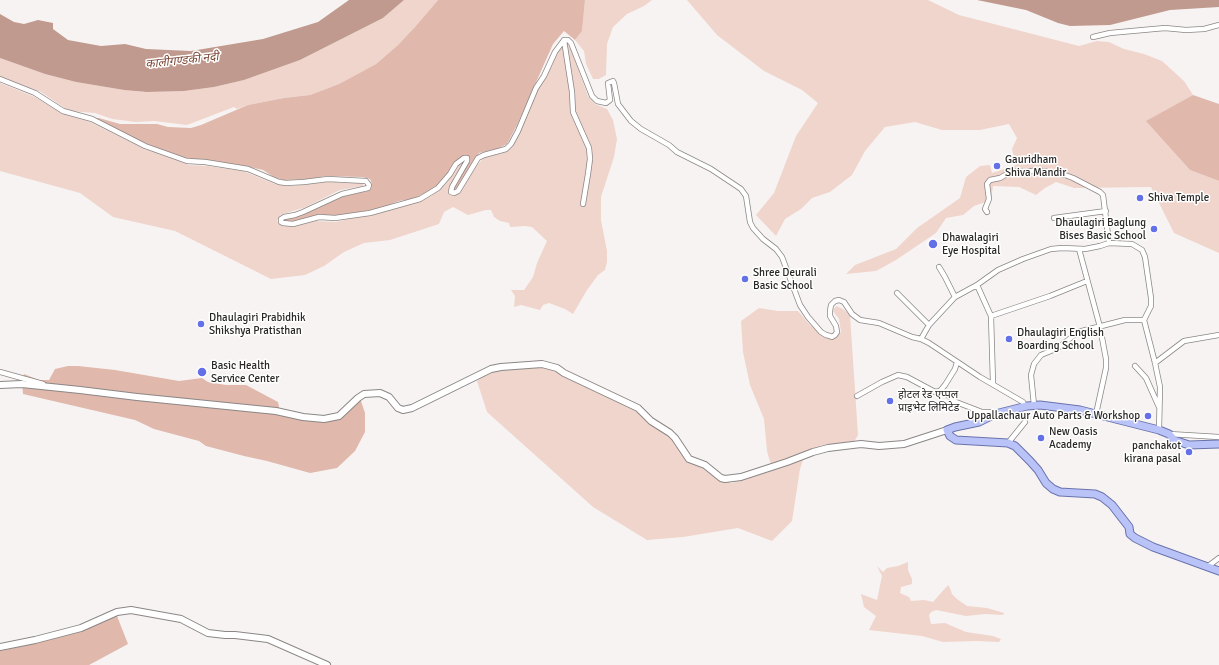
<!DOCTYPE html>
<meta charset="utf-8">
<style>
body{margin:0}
canvas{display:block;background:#f7f3f2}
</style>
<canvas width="1219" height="665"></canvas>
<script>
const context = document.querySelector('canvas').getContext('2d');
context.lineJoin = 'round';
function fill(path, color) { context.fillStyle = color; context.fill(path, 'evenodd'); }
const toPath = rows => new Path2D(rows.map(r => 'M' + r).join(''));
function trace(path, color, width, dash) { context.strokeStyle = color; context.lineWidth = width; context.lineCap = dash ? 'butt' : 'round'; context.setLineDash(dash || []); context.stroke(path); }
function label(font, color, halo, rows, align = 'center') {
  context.font = font + ' Signika,"Noto Sans Devanagari",sans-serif'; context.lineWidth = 3; context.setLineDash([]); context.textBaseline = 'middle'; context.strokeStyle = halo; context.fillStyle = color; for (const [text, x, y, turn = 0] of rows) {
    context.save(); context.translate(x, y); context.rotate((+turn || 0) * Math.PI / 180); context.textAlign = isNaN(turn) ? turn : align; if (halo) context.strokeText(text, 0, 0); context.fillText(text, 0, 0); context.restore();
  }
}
fill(toPath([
 [404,0,438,0,415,27,398,45,376,64,339,84,310,95,284,98,248,105,237,109,234,107,187,125,154,121,136,122,112,119,95,113,69,111,41,92,0,77,0,58,45,74,76,82,124,90,147,92,184,91,214,87,244,80,300,60,383,18],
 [585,0,652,0,644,6,627,14,613,27,607,44,606,75,599,79,593,79,586,64,584,51,575,40,582,31],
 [687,0,928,0,959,15,1079,46,1097,41,1109,42,1124,49,1144,54,1162,61,1184,81,1193,95,1147,121,1190,170,1219,181,1219,253,1174,233,1151,187,1074,188,1056,182,1045,188,1036,195,1019,187,993,186,991,200,974,206,963,215,946,218,936,233,896,260,876,271,846,274,855,265,896,249,917,228,960,198,966,177,980,166,990,165,992,173,1016,165,1012,149,1017,138,1009,124,980,130,942,130,915,122,885,127,865,151,852,175,830,192,812,198,801,209,785,219,776,236,756,215,774,193,796,136,818,103,802,90,764,71,717,35],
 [563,44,568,44,571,50,588,96,595,104,607,109,613,120,617,139,614,157,601,197,601,220,607,251,607,262,605,270,598,275,587,290,573,314,565,309,549,303,543,305,540,310,521,305,514,307,515,296,511,290,524,290,533,277,537,263,547,241,532,227,525,226,510,227,509,223,500,221,494,217,491,210,486,210,468,215,453,207,444,212,439,224,390,240,364,243,344,252,324,266,305,275,271,279,175,231,113,217,80,193,0,171,0,83,35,97,60,112,90,122,144,149,166,156,189,165,208,166,243,171,275,184,293,186,327,181,342,183,363,183,363,186,340,190,306,207,280,215,277,221,282,226,296,226,315,221,336,222,414,203,431,196,446,184,459,164,464,163,454,177,450,189,449,194,454,196,462,188,477,165,485,157,503,153,511,147,524,122,538,88,553,62,559,49],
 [836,306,843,309,850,315,858,435,854,442,822,445,771,465,767,451,764,419,750,385,743,352,741,321,759,308,778,311,798,311,810,325,824,337,833,340,841,332,839,319,833,311],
 [515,367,550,367,636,409,670,435,677,444,682,455,687,460,701,465,725,481,732,483,742,480,755,476,763,471,802,458,803,460,800,469,792,521,772,541,738,528,683,537,647,540,593,507,487,412,477,381,484,375,494,371],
 [908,562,908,570,912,579,912,584,901,587,900,593,909,597,911,601,924,600,933,602,948,585,950,588,952,594,957,599,967,606,987,608,1004,613,1003,615,985,614,966,616,936,610,931,612,929,615,931,624,945,623,966,632,993,636,1001,639,999,642,977,641,943,642,922,636,869,630,876,616,864,607,861,594,877,600,882,576,877,566,883,572,887,568,898,566]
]), '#f0d5cc');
fill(toPath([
 [438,0,585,0,582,31,575,40,564,31,553,44,517,125,507,144,497,149,479,153,455,191,453,189,469,158,466,155,462,157,456,162,440,184,430,191,412,199,399,201,381,208,365,211,340,216,298,222,283,221,283,219,298,216,339,197,368,191,371,189,372,184,370,179,362,177,325,176,312,179,283,180,274,177,263,170,245,166,201,159,189,159,175,155,142,142,96,121,96,118,99,118,120,124,157,124,168,127,191,128,201,125,248,105,284,98,310,95,339,84,376,64,398,45,415,27],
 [1193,95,1219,104,1219,181,1190,170,1146,121],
 [68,366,78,366,115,370,179,381,202,378,208,382,213,383,226,385,246,385,278,402,280,412,339,418,347,413,360,398,365,413,365,432,355,451,337,468,310,473,267,461,244,456,206,446,199,441,154,429,135,420,23,394,22,382,24,374,39,380,49,380,55,369],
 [117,616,128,644,89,665,0,665,0,651,45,641,84,629]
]), '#e0b8ac');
fill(toPath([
 [349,0,404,0,383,18,300,60,244,80,214,87,184,91,147,92,124,90,76,82,45,74,0,58,0,14,14,22,24,24,38,20,53,23,53,29,68,40,101,46,125,44,146,49,191,51,263,39,318,22],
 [977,0,1219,0,1219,7,1170,10,1110,25,1070,26,1058,23,1026,10]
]), '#c09a8e');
const minor = toPath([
 [1093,37,1110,33,1165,28,1186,30,1204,29,1219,25],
 [564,40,572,92,573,112,589,148,590,159,588,174,583,204],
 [0,79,35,93,63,111,92,119,145,146,187,161,205,162,248,169,279,182,286,183,304,182,328,179,366,181,369,185,368,188,342,194,303,212,295,215,284,217,281,219,281,222,283,223,293,224,319,217,335,218,370,213,420,199,438,188,450,174,456,164,464,158,467,158,467,161,452,187,451,192,454,193,458,191,478,158,484,155,506,149,511,144,518,131,536,88,544,76,555,52,564,40,568,40,571,43,592,96,597,101,606,103,610,100,608,83,613,81,614,83,618,104,631,121,641,129,669,145,677,152,711,169,741,189,746,196,750,222,753,228,763,239,776,249,782,257,800,305,808,317,821,332,826,335,830,336,832,337,835,335,837,332,836,326,830,316,830,311,831,305,835,301,839,300,844,302,852,314,860,320,879,323,912,337,921,339,929,343,980,377,1023,402,1025,407],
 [987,212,985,209,989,199,987,184,990,180,1000,178,1012,171,1027,172,1037,170,1065,175,1073,178,1100,192,1103,195,1109,243,1132,244,1142,250,1145,257,1151,298,1151,306,1144,320,1155,363,1160,387,1159,430],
 [1054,218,1106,211],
 [1079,249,1100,327,1106,359,1106,368,1096,414],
 [939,267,945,277,955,297],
 [977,285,991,316,993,383],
 [897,293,929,325],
 [991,316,1050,296,1087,281],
 [921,339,929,325,955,297,977,285,998,270,1023,259,1051,249,1062,248,1085,249,1100,246,1109,243],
 [1155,363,1184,341,1219,335],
 [1135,366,1146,378,1159,407],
 [0,372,43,384],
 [940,391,945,393,956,402,982,412,990,412,995,414],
 [857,396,882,382,898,375,907,377,935,392,940,391,945,385,955,369,957,362],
 [1034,405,1031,375,1034,364,1041,355,1058,348,1078,332,1125,320,1144,320],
 [1169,434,1219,437],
 [1008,443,1025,422],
 [1207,567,1219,558]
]);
const tertiary = toPath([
 [0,385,22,384,80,390,137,397,276,411,303,417,324,419,339,416,358,398,364,394,380,393,389,397,398,408,403,410,412,408,491,369,501,367,542,364,557,368,564,373,638,408,651,421,670,433,675,438,689,459,705,465,721,478,725,479,741,477,787,462,813,452,828,448,861,444,879,446,904,444,947,430],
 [0,647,35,640,81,628,117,612,131,610,181,619,208,633,225,635,235,635,268,639,327,665]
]);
const primary = toPath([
 [1219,444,1189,445,1174,440,1169,434,1159,430,1080,410,1040,405,1027,406,995,414,979,422,955,427,947,430,950,436,956,440,1008,443,1015,446,1030,461,1038,470,1046,483,1053,489,1060,492,1095,494,1102,497,1112,505,1129,527,1130,534,1135,538,1153,547,1219,571]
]);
trace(minor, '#8b8786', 6);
trace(tertiary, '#8b8786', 8);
trace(primary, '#6973ac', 9);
trace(minor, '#fff', 4.5);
trace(tertiary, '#fff', 6);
trace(primary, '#bac3f8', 7);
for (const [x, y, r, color] of [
 [997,166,4,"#6470e8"],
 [1140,198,4,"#6470e8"],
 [1154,229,4,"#6470e8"],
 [933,244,5,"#6470e8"],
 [745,279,4,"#6470e8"],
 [201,324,4,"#6470e8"],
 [1009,339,4,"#6470e8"],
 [202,372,5,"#6470e8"],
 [890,401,4,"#6470e8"],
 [1148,416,4,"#6470e8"],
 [1041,438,4,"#6470e8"],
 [1189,452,4,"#6470e8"]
]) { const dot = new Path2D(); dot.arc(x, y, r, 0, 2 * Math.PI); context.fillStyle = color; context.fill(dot); trace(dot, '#fff', 1.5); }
label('11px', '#292827', '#fff', [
 ["Gauridham",1005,160],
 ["Shiva Mandir",1005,173],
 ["Shiva Temple",1148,198],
 ["Dhaulagiri Baglung",1146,223,"right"],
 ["Bises Basic School",1146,236,"right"],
 ["Dhawalagiri",942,238],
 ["Eye Hospital",942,251],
 ["Shree Deurali",753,273],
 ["Basic School",753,286],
 ["Dhaulagiri Prabidhik",209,318],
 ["Shikshya Pratisthan",209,331],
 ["Dhaulagiri English",1017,333],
 ["Boarding School",1017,346],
 ["Basic Health",211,366],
 ["Service Center",211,379],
 ["होटल रेड एप्पल",898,395],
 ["प्राइभेट लिमिटेड",898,408],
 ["Uppallachaur Auto Parts & Workshop",1140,416,"right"],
 ["New Oasis",1049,432],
 ["Academy",1049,445],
 ["panchakot",1181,446,"right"],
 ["kirana pasal",1181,459,"right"]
], 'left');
label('italic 12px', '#7a4533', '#fff', [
 ["कालीगण्डकी नदी",182,61,-6]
]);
</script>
